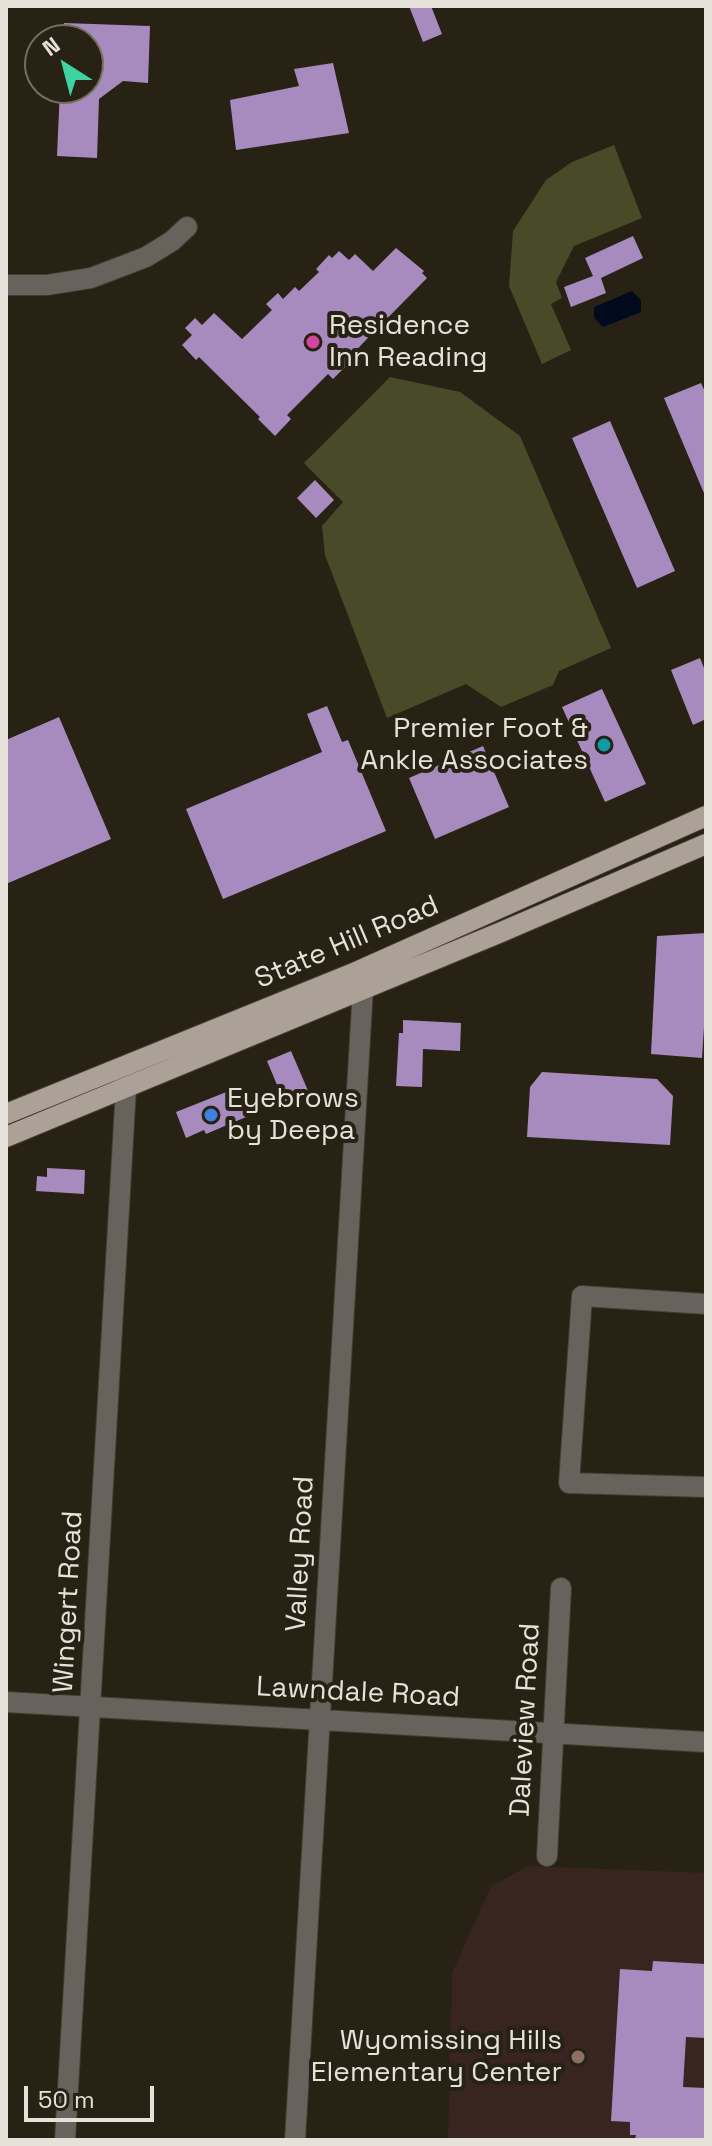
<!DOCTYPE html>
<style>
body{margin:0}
#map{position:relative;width:712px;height:2146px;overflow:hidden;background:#282215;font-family:"Space Grotesk",sans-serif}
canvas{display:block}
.frame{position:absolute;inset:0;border:8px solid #e6e2d9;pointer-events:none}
.north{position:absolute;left:24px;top:24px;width:80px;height:80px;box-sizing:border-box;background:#282215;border:2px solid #746f63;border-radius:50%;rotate:324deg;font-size:22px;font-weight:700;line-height:32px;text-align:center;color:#e6e2d9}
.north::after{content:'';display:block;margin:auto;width:28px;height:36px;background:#3cd4a3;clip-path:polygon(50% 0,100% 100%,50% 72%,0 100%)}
.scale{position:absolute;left:24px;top:2086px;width:130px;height:36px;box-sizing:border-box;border:4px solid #e6e2d9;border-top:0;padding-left:10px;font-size:24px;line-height:28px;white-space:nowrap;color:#e6e2d9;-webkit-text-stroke:6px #282215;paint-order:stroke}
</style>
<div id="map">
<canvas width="712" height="2146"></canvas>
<div class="frame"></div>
<div class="north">N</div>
<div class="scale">50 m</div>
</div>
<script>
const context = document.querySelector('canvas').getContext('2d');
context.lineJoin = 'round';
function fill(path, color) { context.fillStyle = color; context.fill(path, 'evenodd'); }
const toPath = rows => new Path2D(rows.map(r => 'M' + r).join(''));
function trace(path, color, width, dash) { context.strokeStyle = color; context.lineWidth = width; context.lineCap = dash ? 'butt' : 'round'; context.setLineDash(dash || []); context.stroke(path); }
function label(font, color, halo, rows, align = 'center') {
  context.font = font + ' "Space Grotesk",sans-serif'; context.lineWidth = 8; context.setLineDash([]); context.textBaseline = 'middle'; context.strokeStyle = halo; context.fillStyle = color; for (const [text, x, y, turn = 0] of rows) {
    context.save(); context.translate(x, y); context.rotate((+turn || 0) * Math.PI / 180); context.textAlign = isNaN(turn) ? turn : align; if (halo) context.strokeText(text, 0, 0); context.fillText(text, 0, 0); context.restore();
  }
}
fill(toPath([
 [529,1866,706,1873,706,2140,448,2140,452,1973,491,1886]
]), '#382520');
fill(toPath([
 [614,145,642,218,574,246,556,282,562,298,551,304,571,350,542,364,509,286,513,231,546,180,572,162],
 [390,377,460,392,520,436,611,648,559,671,553,685,501,707,466,684,387,718,325,555,322,526,343,502,304,463]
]), '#494b28');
fill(toPath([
 [632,291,641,300,641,312,603,327,594,318,594,307]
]), '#000a1c');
fill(toPath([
 [409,6,431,6,442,34,423,42],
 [64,23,150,26,148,83,123,81,99,99,97,158,57,156,60,88,88,88,88,40,63,40],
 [333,63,349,133,236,150,230,100,299,86,294,69],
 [633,236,643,258,601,278,606,293,571,307,564,287,593,276,585,258],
 [396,248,424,271,422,273,427,278,363,343,350,357,353,359,333,379,328,374,287,415,291,419,275,436,258,419,260,417,199,357,196,360,182,345,192,335,185,328,195,318,202,325,214,313,242,339,272,310,266,304,278,293,283,299,295,287,299,291,319,272,316,269,329,255,332,258,339,251,349,260,355,254,373,271],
 [701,383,706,394,706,498,664,398],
 [610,421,675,571,637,588,572,438],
 [315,480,334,500,316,518,297,498],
 [700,658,706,673,706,719,693,725,671,670],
 [602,689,646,784,605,802,562,707],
 [327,706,342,742,348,740,386,831,223,899,186,809,322,752,307,714],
 [59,717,111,839,6,884,6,740],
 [483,746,509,807,435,839,409,778],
 [706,933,706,996,702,1058,651,1054,657,936],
 [403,1020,461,1023,460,1051,423,1049,422,1087,396,1086,399,1033,403,1033],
 [291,1051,309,1093,285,1104,267,1061],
 [542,1072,657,1079,673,1096,670,1145,527,1137,530,1087],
 [234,1089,246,1117,206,1134,204,1130,186,1138,176,1112],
 [47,1168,85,1170,84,1194,36,1191,37,1176,47,1177],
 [653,1961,706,1964,706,2038,686,2037,683,2087,706,2088,706,2140,635,2140,636,2135,630,2135,630,2122,611,2121,620,1969,652,1971]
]), '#a88bbe');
const minor = toPath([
 [6,285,47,285,91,278,146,257,172,241,187,227],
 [706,1304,582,1296,569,1483,706,1487],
 [6,1702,706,1742],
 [547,1856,561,1588],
 [65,2140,126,1088,125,1074],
 [295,2140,363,988,358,975]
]);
const major = toPath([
 [6,1114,356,972,706,816],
 [6,1137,499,933,706,844]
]);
trace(minor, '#433d30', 22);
trace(major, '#433d30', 22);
trace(minor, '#67625c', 20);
trace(major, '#aba196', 20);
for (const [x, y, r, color] of [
 [313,342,8,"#d1479c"],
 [604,745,8,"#0f9aa8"],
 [211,1115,8,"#3f7fe0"],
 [578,2057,8,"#8d6e63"]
]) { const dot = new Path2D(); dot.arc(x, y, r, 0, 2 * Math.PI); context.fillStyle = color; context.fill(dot); trace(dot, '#282215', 3); }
label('28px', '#e6e2d9', '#282215', [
 ["Residence",329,326],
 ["Inn Reading",329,358],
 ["Premier Foot &",588,729,"right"],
 ["Ankle Associates",588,761,"right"],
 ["Eyebrows",227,1099],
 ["by Deepa",227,1131],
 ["Wyomissing Hills",562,2041,"right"],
 ["Elementary Center",562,2073,"right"]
], 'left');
label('28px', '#e6e2d9', '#282215', [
 ["State Hill Road",347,943,-23],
 ["Valley Road",301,1554,-87],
 ["Wingert Road",69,1602,-87],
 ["Lawndale Road",358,1693,3],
 ["Daleview Road",526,1720,-87]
]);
</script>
